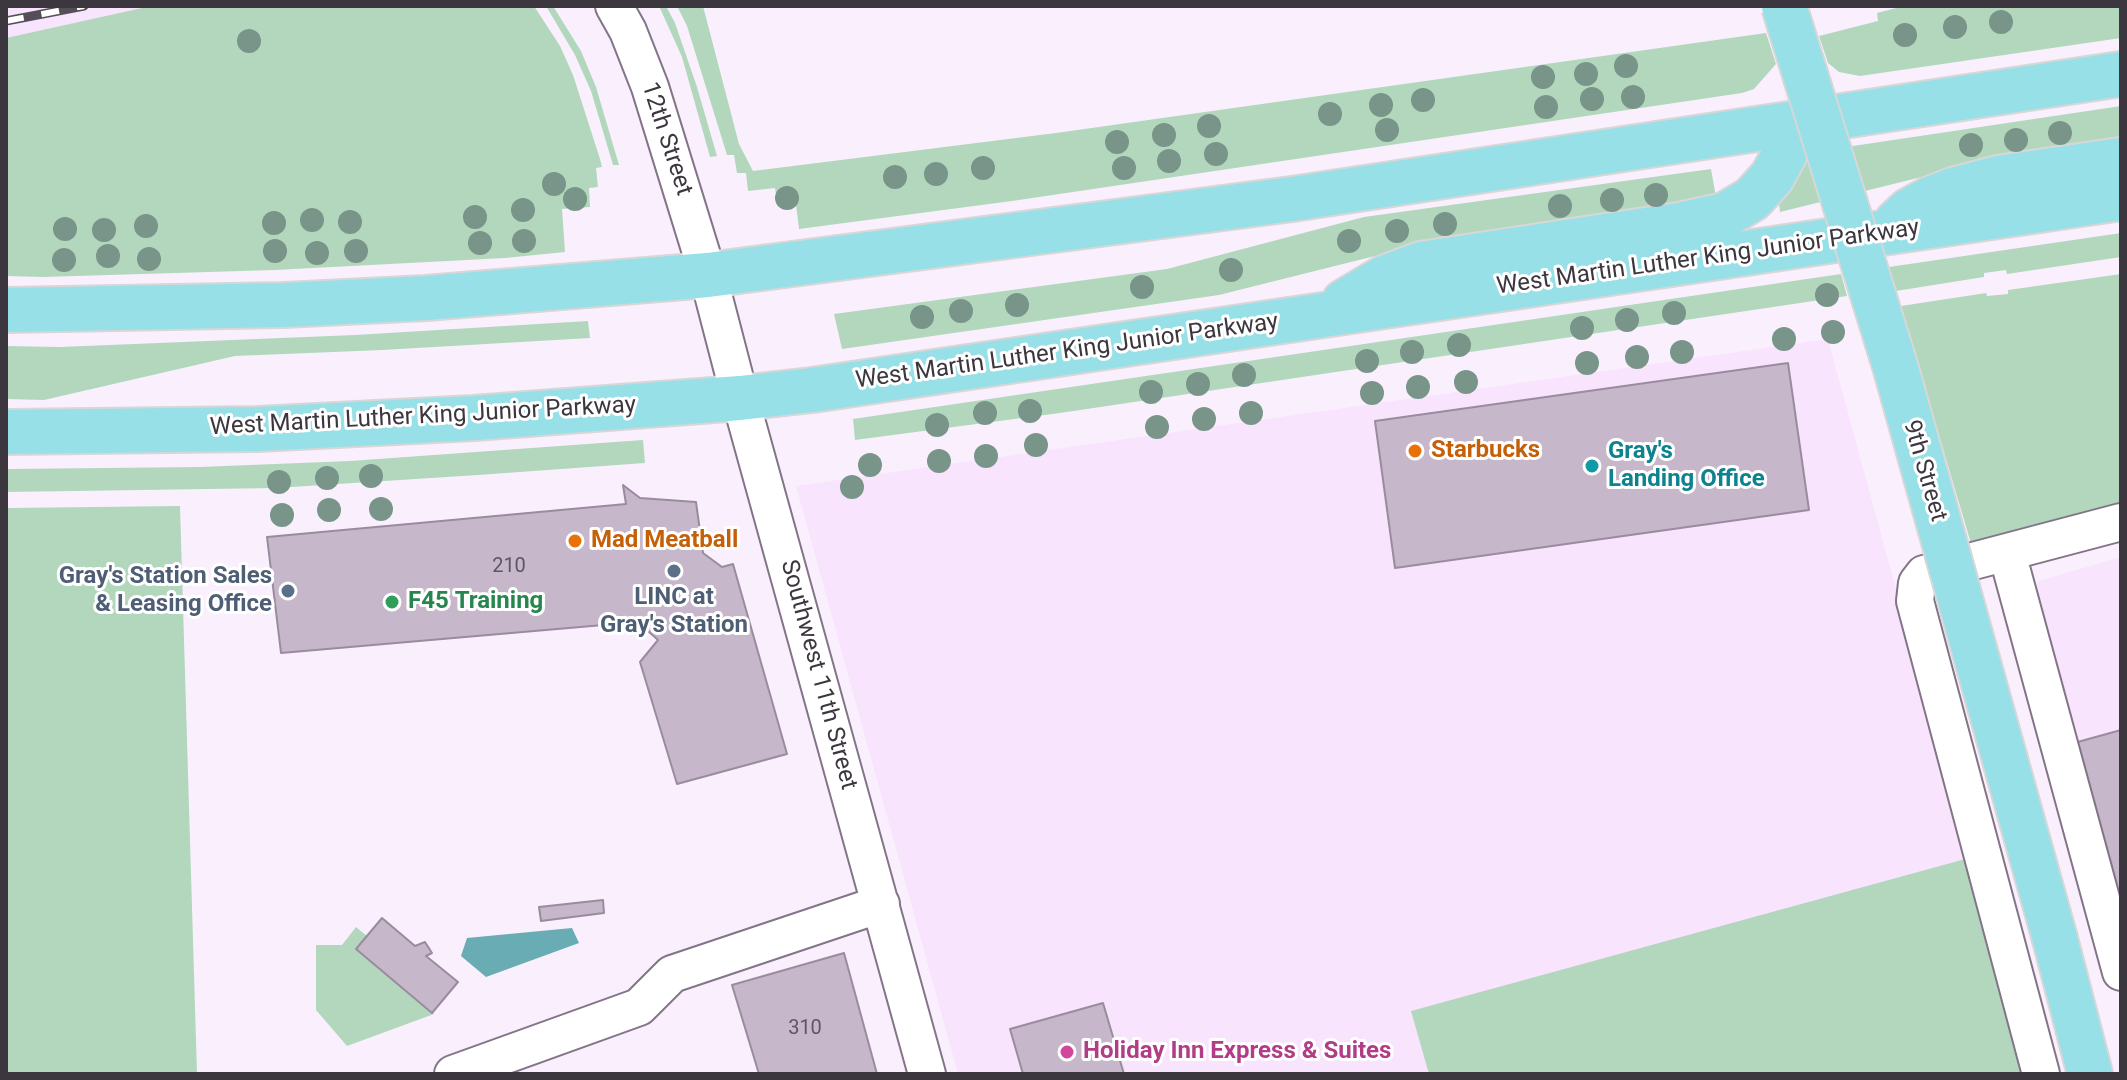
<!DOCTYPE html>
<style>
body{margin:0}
#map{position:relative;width:2127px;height:1080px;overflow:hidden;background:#faf0fd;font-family:Roboto,sans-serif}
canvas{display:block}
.frame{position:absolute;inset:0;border:8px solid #3c363e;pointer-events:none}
</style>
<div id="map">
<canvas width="2127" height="1080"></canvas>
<div class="frame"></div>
</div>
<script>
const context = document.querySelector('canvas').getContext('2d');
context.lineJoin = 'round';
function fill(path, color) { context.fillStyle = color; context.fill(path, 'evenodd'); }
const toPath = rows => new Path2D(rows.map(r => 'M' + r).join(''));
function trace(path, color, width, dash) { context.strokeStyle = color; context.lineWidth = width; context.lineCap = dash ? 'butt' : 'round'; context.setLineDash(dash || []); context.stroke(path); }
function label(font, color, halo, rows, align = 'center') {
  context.font = font + ' Roboto,sans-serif'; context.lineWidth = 6; context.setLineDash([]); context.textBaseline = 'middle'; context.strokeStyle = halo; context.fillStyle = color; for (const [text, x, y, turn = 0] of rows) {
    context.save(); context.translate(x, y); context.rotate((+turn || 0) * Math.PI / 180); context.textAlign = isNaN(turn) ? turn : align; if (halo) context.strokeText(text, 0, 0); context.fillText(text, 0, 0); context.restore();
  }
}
fill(toPath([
 [6,6,151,6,6,38],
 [1828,339,2028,1074,958,1074,796,486],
 [2121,557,2121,912,2035,587,2039,581,2045,579]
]), '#f9e4fe');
fill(toPath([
 [151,6,534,6,560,46,573,75,600,159,602,167,596,168,598,187,589,188,590,207,562,209,565,252,505,258,275,270,43,277,6,276,6,38],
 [546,6,553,6,581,51,596,87,619,165,613,165,591,91,575,55],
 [659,6,666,6,675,23,697,87,717,156,710,157,682,57],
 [677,6,703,6,739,144,753,171,1056,133,1766,33,1776,64,1754,89,1742,93,1012,201,799,229,796,205,778,207,775,188,748,191,746,173,737,173,734,155,727,155,687,26],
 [1904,6,2121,6,2121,38,1860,76,1839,72,1828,63,1819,36,1878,21,1877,13],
 [2121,106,2121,144,1958,168,1780,212,1778,195,1806,153],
 [1711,169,1716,197,1395,251,1219,295,842,349,834,314,1167,269,1364,217],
 [2121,233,2121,257,2007,274,2006,270,1984,273,1984,277,1896,291,1889,267],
 [1841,274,1847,296,1060,413,855,440,853,419],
 [2121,274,2121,505,1972,547,1901,306,1986,293,1987,296,2008,294,2008,290],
 [588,321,590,338,382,350,235,356,44,400,6,399,6,346,60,347,355,335],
 [643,440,645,463,478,475,276,488,6,492,6,469,200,467,350,461],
 [180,506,197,1074,6,1074,6,508],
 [1969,858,2028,1074,1429,1074,1411,1011],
 [356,927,367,936,357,949,434,1014,347,1046,316,1010,316,945,342,945]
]), '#b2d7bd');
fill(toPath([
 [572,928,579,943,486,977,461,956,467,938]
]), '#6aacb3');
const building = toPath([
 [1788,363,1809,510,1395,568,1375,421,1788,363],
 [623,485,640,498,696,502,703,553,722,567,733,564,787,754,677,784,640,662,658,640,638,622,281,653,267,537,626,504,623,485],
 [2121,730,2121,912,2074,743,2121,730],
 [603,900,604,913,541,921,539,907,603,900],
 [382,918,415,946,425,942,432,953,426,956,458,982,432,1013,356,949,382,918],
 [844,953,877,1074,759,1074,732,985,844,953],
 [1103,1003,1124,1074,1023,1074,1010,1029,1103,1003]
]);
fill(building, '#c6b7cb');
trace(building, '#9a8c9e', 2);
const minor = toPath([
 [614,6,628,31,650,87,708,275,740,398,927,1074],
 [2007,553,2121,972],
 [453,1074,639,1007,672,974,881,904],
 [2041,1074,1915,601,1917,583,1924,574,2121,522]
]);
const major = toPath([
 [1897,222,1910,210,1930,199,1953,190,1998,178,2121,160],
 [1344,302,1384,278,1421,264,1679,225,1725,215,1752,199,1772,177,1784,155,1792,125],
 [6,310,284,305,426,298,708,275,1292,199,2121,74],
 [6,432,258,429,474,418,740,398,812,390,2121,198],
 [2055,939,2090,1074]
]);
trace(minor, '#837587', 40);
trace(major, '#d8d7d8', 48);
trace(minor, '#fff', 36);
trace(major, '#97e0e7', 44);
const rail = toPath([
 [6,21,84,6]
]);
trace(rail, '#554e57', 9);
trace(rail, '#fff', 6, [18]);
const majorBridge = toPath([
 [1784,6,1896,369,2055,939]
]);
trace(majorBridge, '#d8d7d8', 48, []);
trace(majorBridge, '#97e0e7', 44);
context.fillStyle = '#799488';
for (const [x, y] of [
 [2001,22],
 [1955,27],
 [1905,35],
 [249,41],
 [1626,66],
 [1586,74],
 [1543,77],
 [1633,97],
 [1592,99],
 [1423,100],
 [1381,105],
 [1546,107],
 [1330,114],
 [1209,126],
 [1387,130],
 [2060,133],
 [1164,135],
 [2016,140],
 [1117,142],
 [1971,145],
 [1216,154],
 [1169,161],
 [983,168],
 [1124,168],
 [936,174],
 [895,177],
 [554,184],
 [1656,195],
 [787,198],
 [575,199],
 [1612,200],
 [1560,206],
 [523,210],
 [475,217],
 [312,220],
 [350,222],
 [274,223],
 [1445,224],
 [146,226],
 [65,229],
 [104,230],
 [1397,231],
 [524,241],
 [1349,241],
 [480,243],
 [275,251],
 [356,251],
 [317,253],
 [108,256],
 [149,259],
 [64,260],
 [1231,270],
 [1142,287],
 [1827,295],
 [1017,305],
 [961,311],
 [1674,313],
 [922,317],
 [1627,320],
 [1582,328],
 [1833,332],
 [1784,339],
 [1459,345],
 [1412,352],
 [1682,352],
 [1637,357],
 [1367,361],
 [1587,363],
 [1244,375],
 [1466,382],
 [1198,384],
 [1418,387],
 [1151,392],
 [1372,393],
 [1030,411],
 [985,413],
 [1251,413],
 [1204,419],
 [937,425],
 [1157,427],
 [1036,445],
 [986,456],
 [939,461],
 [870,465],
 [371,476],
 [327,478],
 [279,482],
 [852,487],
 [381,509],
 [329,510],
 [282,515]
]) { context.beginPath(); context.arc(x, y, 12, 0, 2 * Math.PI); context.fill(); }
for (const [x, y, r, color] of [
 [1415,451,8,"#e8710a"],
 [1592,466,8,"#0f9aa8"],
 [575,541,8,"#e8710a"],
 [674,571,8,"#5c6f8a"],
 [288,591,8,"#5c6f8a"],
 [392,602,8,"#2e9e5b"],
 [1067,1052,8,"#d1479c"]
]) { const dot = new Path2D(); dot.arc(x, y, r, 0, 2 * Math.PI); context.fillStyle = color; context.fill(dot); trace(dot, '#fff', 3); }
label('20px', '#5e5661', null, [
 ["210",509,567],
 ["310",805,1029]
]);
label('24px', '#3c363e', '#fff', [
 ["12th Street",666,139,72],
 ["West Martin Luther King Junior Parkway",1708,258,-8],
 ["West Martin Luther King Junior Parkway",1067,352,-8],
 ["West Martin Luther King Junior Parkway",423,417,-3],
 ["9th Street",1924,471,74],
 ["Southwest 11th Street",818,675,75]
]);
label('bold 24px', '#c56008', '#fff', [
 ["Starbucks",1431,451],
 ["Mad Meatball",591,541]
], 'left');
label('bold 24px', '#0d838f', '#fff', [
 ["Gray's",1608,452],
 ["Landing Office",1608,480]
], 'left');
label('bold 24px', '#4e5e75', '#fff', [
 ["Gray's Station Sales",272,577],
 ["& Leasing Office",272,605],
 ["LINC at",674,598,"center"],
 ["Gray's Station",674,626,"center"]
], 'right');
label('bold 24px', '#27864d', '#fff', [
 ["F45 Training",408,602]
], 'left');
label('bold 24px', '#b23c85', '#fff', [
 ["Holiday Inn Express & Suites",1083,1052]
], 'left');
</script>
